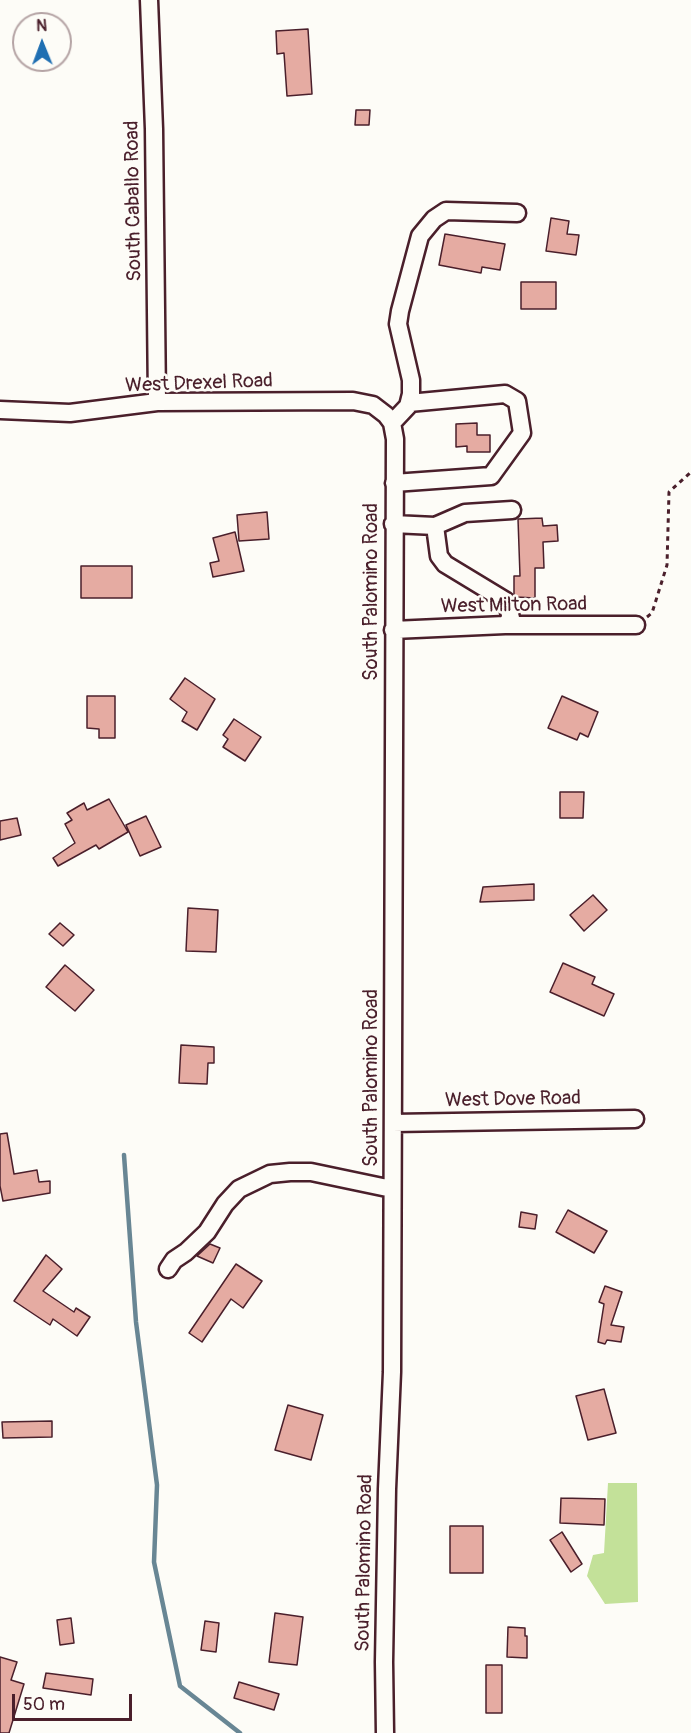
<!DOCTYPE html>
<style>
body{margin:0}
#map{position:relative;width:691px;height:1733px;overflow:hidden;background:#fdfcf7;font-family:Pangolin,sans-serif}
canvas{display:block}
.north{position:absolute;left:12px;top:12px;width:60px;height:60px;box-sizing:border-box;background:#fdfcf7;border:2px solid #b5a4a5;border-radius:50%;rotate:359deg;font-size:16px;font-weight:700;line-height:24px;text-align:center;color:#4a1f2b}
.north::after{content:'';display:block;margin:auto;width:21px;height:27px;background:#1f6fb2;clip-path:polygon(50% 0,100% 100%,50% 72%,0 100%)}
.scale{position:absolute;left:12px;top:1694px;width:120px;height:27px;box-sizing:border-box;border:3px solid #4a1f2b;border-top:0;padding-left:8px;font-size:18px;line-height:21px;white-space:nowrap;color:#4a1f2b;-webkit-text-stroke:4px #fdfcf7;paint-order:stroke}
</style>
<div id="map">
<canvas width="691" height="1733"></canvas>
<div class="north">N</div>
<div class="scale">50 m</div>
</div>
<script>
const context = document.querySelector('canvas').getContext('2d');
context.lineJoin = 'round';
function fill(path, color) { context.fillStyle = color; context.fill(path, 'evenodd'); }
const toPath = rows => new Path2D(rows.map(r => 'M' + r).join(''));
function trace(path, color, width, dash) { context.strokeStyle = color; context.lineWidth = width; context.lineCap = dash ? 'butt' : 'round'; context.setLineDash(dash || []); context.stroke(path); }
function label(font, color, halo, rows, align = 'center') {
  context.font = font + ' Pangolin,sans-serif'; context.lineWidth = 5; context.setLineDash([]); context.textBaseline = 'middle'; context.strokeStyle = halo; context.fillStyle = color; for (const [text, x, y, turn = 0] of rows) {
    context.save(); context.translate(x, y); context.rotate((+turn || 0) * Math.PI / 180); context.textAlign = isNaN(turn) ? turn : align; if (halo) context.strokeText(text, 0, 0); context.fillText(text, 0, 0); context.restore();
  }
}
fill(toPath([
 [608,1483,637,1483,638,1602,605,1604,587,1576,593,1555,604,1553]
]), '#c3e199');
trace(toPath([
 [124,1155,136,1322,157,1485,154,1562,180,1686,240,1733]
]), '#688694', 4.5);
const building = toPath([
 [308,29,312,94,287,96,284,53,277,54,276,31,308,29],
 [356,110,370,110,369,125,355,125,356,110],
 [551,218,569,221,567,234,579,235,576,255,546,251,551,218],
 [445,234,505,244,500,270,482,267,481,273,439,265,445,234],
 [521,282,556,282,556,309,521,309,521,282],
 [477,423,477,435,490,435,490,452,467,452,467,446,456,447,456,424,477,423],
 [267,512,269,539,239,541,237,515,267,512],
 [542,518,543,526,557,525,558,541,543,542,544,568,535,568,535,598,516,597,514,595,514,576,520,576,518,519,542,518],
 [235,532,244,571,213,577,210,563,219,561,213,538,235,532],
 [81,566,132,566,132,598,81,598,81,566],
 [185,678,215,699,197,730,182,721,187,712,170,699,185,678],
 [87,696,115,696,115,738,99,738,99,729,87,728,87,696],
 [562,696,598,712,588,737,580,733,577,740,548,728,562,696],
 [234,719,261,737,245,761,223,747,228,739,223,735,234,719],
 [560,792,584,792,583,818,560,818,560,792],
 [109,799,128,832,99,849,96,845,58,866,53,858,75,843,65,824,72,820,67,813,84,803,87,810,109,799],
 [146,816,161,847,140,856,126,825,146,816],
 [17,818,21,835,0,840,0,821,17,818],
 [534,884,534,900,480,902,483,887,534,884],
 [593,895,607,910,584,931,570,915,593,895],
 [188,908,218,910,216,952,186,951,188,908],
 [60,923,74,935,63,946,49,934,60,923],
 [563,963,595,977,592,984,614,994,604,1016,550,992,563,963],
 [65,965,94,990,75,1011,46,987,65,965],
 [181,1045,214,1047,214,1063,208,1063,207,1084,179,1083,181,1045],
 [7,1133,14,1174,37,1170,39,1182,50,1181,50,1193,3,1201,0,1186,0,1134,7,1133],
 [568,1210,607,1231,594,1253,556,1232,568,1210],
 [521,1212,537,1215,535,1229,519,1227,521,1212],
 [210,1244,220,1248,213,1263,197,1256,210,1244],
 [46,1255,62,1269,43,1291,74,1312,76,1308,90,1317,77,1336,53,1319,50,1325,14,1301,46,1255],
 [236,1264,262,1281,243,1308,231,1299,202,1342,189,1333,236,1264],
 [605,1286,622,1292,611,1325,624,1327,621,1342,607,1340,605,1344,598,1342,604,1304,599,1302,605,1286],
 [604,1389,616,1433,588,1440,576,1396,604,1389],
 [288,1405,323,1415,311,1460,275,1450,288,1405],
 [52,1421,52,1437,3,1438,2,1422,52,1421],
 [561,1498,605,1499,604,1525,560,1523,561,1498],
 [450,1526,483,1526,483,1573,450,1573,450,1526],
 [562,1532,582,1564,571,1572,550,1540,562,1532],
 [275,1613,303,1617,297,1665,269,1662,275,1613],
 [71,1618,74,1643,60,1645,57,1620,71,1618],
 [205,1621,219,1623,216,1652,201,1650,205,1621],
 [508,1627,525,1628,525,1636,527,1636,527,1658,507,1657,508,1627],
 [0,1657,17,1662,11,1680,24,1684,9,1733,0,1733,0,1657],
 [486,1665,502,1665,502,1713,486,1713,486,1665],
 [46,1673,93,1679,91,1695,43,1688,46,1673],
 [239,1682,279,1694,274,1710,234,1698,239,1682]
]);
fill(building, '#e5aba2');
trace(building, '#4a1f2b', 1.5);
const minor = toPath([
 [149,0,154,129,157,402],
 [0,410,70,413,157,402,353,401,373,405,386,415,392,423,395,439,392,1372,387,1489,384,1662,385,1733],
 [392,423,408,406,411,394,411,380,398,324,400,311,420,236,434,219,446,211,517,213],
 [394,483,491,476,522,433,517,401,505,394,409,403],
 [393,524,435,526,439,556,445,564,506,601,511,618,505,625],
 [435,526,465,513,512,510],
 [393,630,505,625,636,625],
 [393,1123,635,1119],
 [168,1269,174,1260,186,1252,207,1232,225,1204,239,1189,270,1174,290,1172,311,1172,392,1189]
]);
trace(minor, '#4a1f2b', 21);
trace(toPath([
 [647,617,652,613,667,565,669,492,691,472]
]), '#4a1f2b', 3, [4.5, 4.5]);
trace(minor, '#fdfcf7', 16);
label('20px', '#4a1f2b', '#fdfcf7', [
 ["South Caballo Road",134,201,-91],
 ["West Drexel Road",199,384,-2],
 ["South Palomino Road",372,592,-90],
 ["West Milton Road",514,606,-1],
 ["South Palomino Road",372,1078,-90],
 ["West Dove Road",513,1100,-1],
 ["South Palomino Road",365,1563,-89]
]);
</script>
